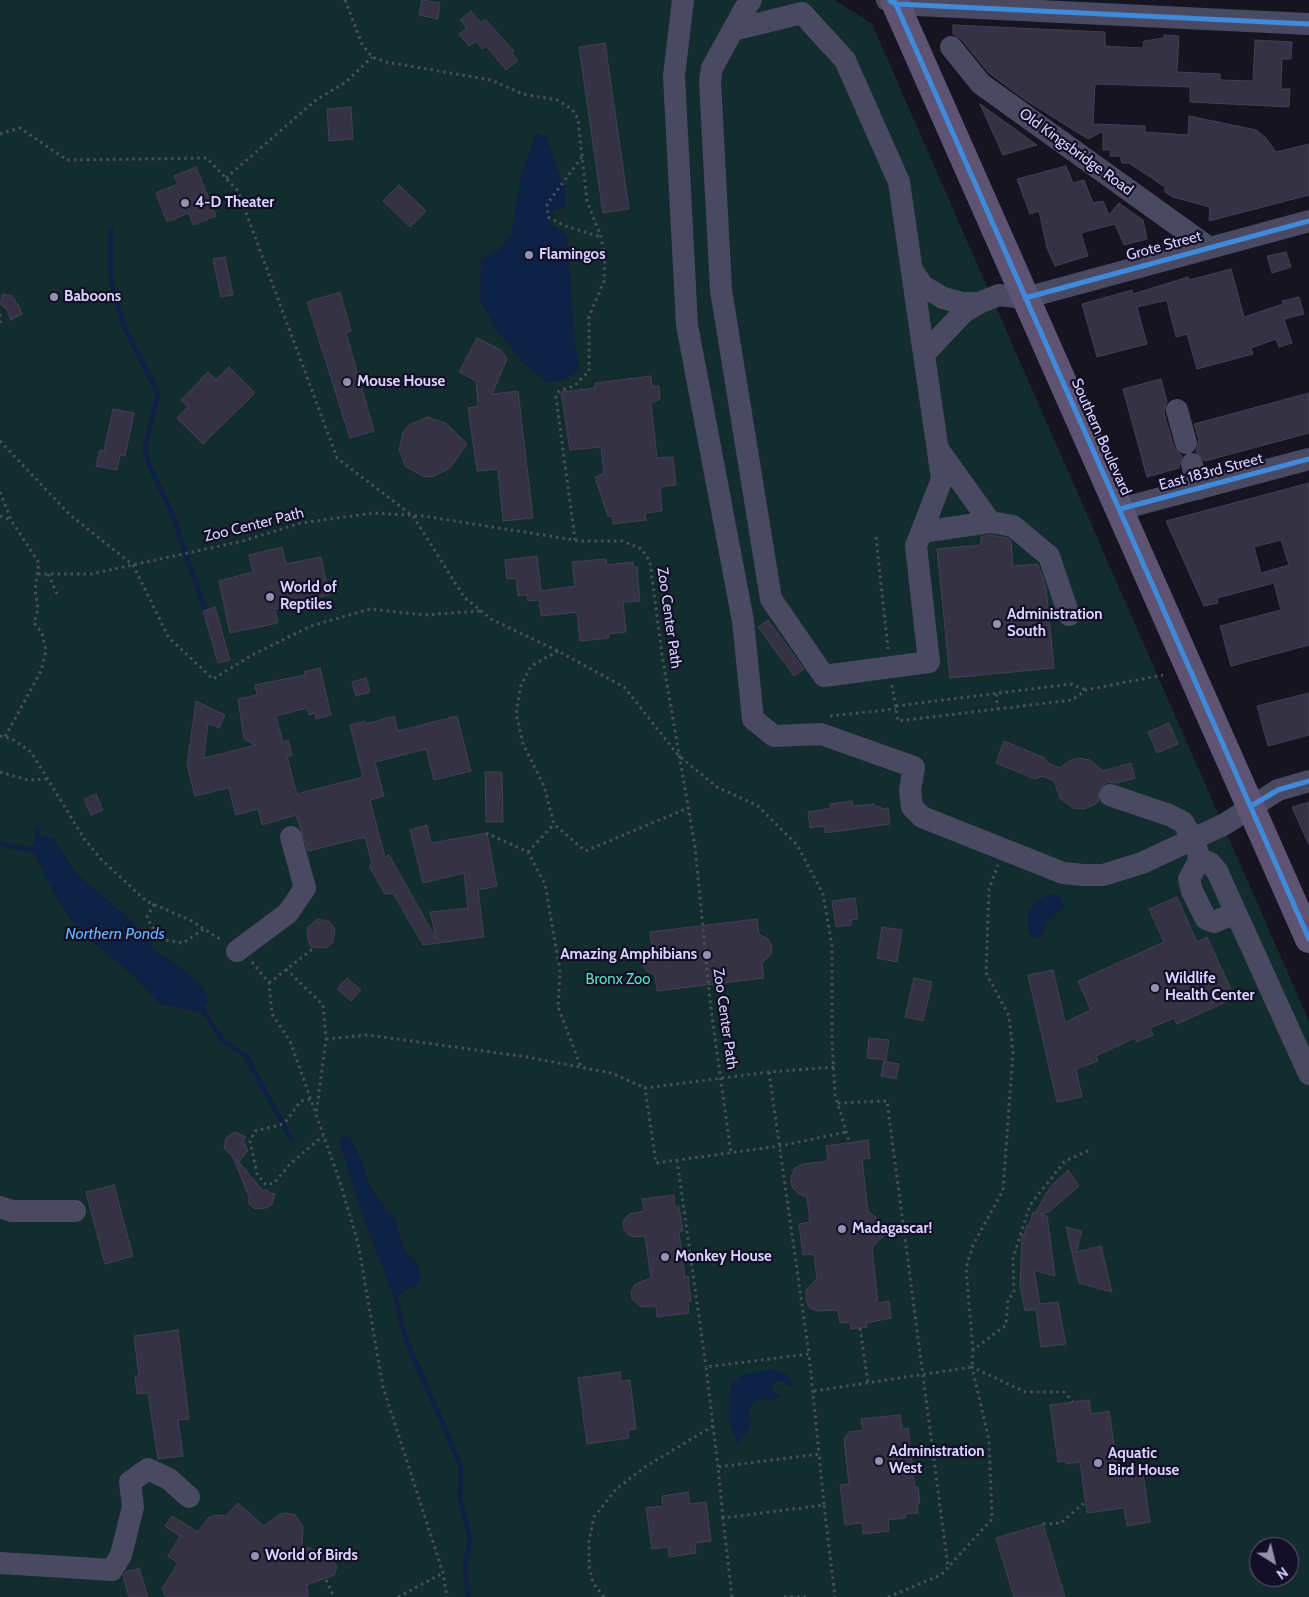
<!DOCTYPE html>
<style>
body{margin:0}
#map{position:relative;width:1309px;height:1597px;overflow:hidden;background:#161421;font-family:Cabin,sans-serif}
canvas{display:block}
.north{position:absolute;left:1249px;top:1537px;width:50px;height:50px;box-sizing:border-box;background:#130f26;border:1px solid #625e7d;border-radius:50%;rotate:144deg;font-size:14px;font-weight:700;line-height:20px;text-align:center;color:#d9d4ff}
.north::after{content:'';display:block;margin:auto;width:18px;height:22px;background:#9591b1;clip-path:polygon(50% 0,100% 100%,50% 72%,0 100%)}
</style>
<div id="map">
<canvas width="1309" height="1597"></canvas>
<div class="north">N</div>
</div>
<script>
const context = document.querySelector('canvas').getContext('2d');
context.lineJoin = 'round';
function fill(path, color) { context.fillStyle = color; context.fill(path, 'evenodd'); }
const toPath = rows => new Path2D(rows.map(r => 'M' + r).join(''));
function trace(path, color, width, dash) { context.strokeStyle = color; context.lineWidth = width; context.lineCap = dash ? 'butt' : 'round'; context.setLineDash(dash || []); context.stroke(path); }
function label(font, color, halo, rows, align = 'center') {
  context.font = font + ' Cabin,sans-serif'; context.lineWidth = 4.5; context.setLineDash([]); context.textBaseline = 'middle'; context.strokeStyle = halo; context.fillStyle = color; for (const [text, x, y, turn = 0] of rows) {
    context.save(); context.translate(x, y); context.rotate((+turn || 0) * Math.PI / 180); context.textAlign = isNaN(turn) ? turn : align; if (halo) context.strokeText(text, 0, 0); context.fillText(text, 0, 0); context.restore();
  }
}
fill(toPath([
 [0,0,835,0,872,24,1309,1021,1309,1597,0,1597],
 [1259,1547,1289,1547,1289,1577,1259,1577]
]), '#132c2d');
fill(toPath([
 [536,133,547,137,566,194,566,208,554,210,550,223,567,235,575,344,580,370,562,380,548,383,524,364,499,333,480,302,481,260,498,250,511,235,520,178],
 [36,835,54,838,75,872,134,923,158,953,187,972,204,989,208,1002,201,1012,159,1004,134,976,97,946,72,921,49,885,32,848],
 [1051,893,1061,898,1064,907,1047,921,1044,933,1039,939,1032,937,1028,930,1028,912,1037,900],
 [343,1136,351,1140,360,1157,370,1186,382,1205,396,1220,398,1232,405,1250,417,1263,421,1274,417,1286,404,1290,397,1299,391,1290,364,1220,339,1141],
 [774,1369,787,1374,794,1387,789,1386,780,1380,775,1382,772,1388,773,1392,780,1396,773,1401,760,1399,751,1405,749,1410,751,1426,738,1444,729,1423,730,1391,732,1383,741,1375]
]), '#0d2144');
trace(toPath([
 [111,229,111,280,124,326,158,393,145,448,149,465,172,513,207,616],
 [37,840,37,828],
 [0,844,39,851],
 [199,1005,223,1041,246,1056,291,1139],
 [395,1293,403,1329,411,1351,461,1466,460,1498,470,1538,465,1569,468,1597]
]), '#0d2144', 5);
const building = toPath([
 [422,0,440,3,438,19,419,15,422,0],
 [471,11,481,23,485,19,514,51,512,53,518,61,506,70,486,46,482,49,476,41,469,46,459,34,467,28,460,20,471,11],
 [953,25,1105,32,1105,46,1120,47,1143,48,1144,41,1164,38,1164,35,1179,36,1177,72,1220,74,1220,80,1253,81,1255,40,1292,42,1291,59,1282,59,1281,89,1290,89,1289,107,1190,102,1190,87,1095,84,1093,124,1145,126,1145,132,1188,135,1189,116,1256,130,1265,137,1276,152,1309,144,1309,195,1209,221,1210,207,1173,197,1165,192,1165,187,1129,163,1122,163,1120,156,1110,156,1111,150,1103,150,1103,131,1088,139,1024,99,989,73,961,39,953,34,953,25],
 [605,43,629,209,603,213,579,47,605,43],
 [980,104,1037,145,1003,155,980,104],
 [351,107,353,139,329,141,327,109,351,107],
 [1066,166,1073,183,1084,180,1093,203,1103,201,1109,215,1119,203,1143,220,1147,239,1124,245,1115,224,1081,233,1088,256,1055,266,1047,248,1039,211,1030,214,1017,179,1066,166],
 [196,167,216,216,193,225,189,213,167,222,156,193,178,184,174,176,196,167],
 [399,185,426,211,410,227,383,201,399,185],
 [1286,252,1291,267,1272,273,1267,256,1286,252],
 [225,257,233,295,221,297,213,259,225,257],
 [1231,269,1244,317,1283,304,1282,301,1299,297,1304,314,1284,319,1292,343,1279,347,1276,339,1251,348,1253,354,1197,369,1187,334,1176,337,1167,301,1163,301,1137,307,1147,344,1097,357,1082,304,1132,290,1133,294,1188,277,1189,280,1231,269],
 [340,292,351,331,346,333,374,431,350,438,307,302,340,292],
 [3,294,12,296,19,306,22,314,11,320,7,310,0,304,3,294],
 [477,338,501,350,507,359,492,394,518,391,533,518,503,521,498,469,477,471,468,408,478,406,476,381,459,372,477,338],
 [229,367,255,393,203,444,177,418,188,407,181,400,208,372,216,380,229,367],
 [651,376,652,387,659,386,660,399,651,403,657,458,673,457,676,485,660,487,662,511,645,513,646,520,613,524,612,516,608,516,595,477,604,473,601,447,570,450,561,392,595,388,595,383,651,376],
 [1161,379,1167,401,1164,413,1174,447,1182,456,1179,468,1147,477,1123,389,1161,379],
 [1309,393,1309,433,1205,461,1196,452,1199,440,1194,424,1309,393],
 [113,409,134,413,125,456,120,455,117,470,96,466,100,450,104,451,113,409],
 [427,417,446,423,467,444,450,468,432,477,423,476,406,467,399,450,403,432,409,425,427,417],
 [1309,483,1309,645,1231,666,1220,626,1281,610,1274,583,1217,598,1218,603,1204,606,1166,521,1309,483],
 [1281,540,1289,565,1261,573,1254,547,1281,540],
 [990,535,1007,538,1011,541,1013,566,1038,564,1046,587,1054,668,950,678,937,549,981,545,981,537,990,535],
 [282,547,286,564,321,557,329,595,306,600,307,602,275,609,278,623,230,633,219,581,253,572,249,555,282,547],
 [537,556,541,591,575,586,572,562,606,559,607,565,633,562,634,568,637,567,640,601,623,602,626,632,608,634,609,638,580,641,577,612,541,616,539,600,528,601,527,595,518,596,516,578,507,579,505,560,537,556],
 [215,607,230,660,218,663,203,611,215,607],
 [768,620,804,669,794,676,758,627,768,620],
 [320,668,331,715,316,719,315,713,309,715,307,708,276,716,283,742,288,740,292,755,287,757,297,794,363,777,350,725,365,721,366,724,394,716,398,731,457,716,471,771,434,780,426,749,375,762,384,796,370,800,385,857,389,855,437,940,430,912,468,908,464,873,423,883,410,830,427,825,431,843,487,833,497,886,478,890,484,937,423,945,393,893,385,894,369,866,372,864,365,837,308,851,296,815,262,825,258,809,236,815,229,788,195,796,187,765,196,701,225,715,219,728,208,723,204,758,256,745,244,739,238,699,257,695,255,685,305,675,304,672,320,668],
 [366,678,370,692,356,696,352,682,366,678],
 [1309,693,1309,735,1268,746,1257,706,1309,693],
 [1169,723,1178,744,1157,753,1148,732,1169,723],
 [1004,741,1045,758,1048,763,1060,768,1069,761,1079,758,1090,760,1103,771,1131,763,1135,778,1116,783,1107,782,1098,790,1099,801,1094,805,1083,809,1073,808,1060,798,1054,781,1043,776,1035,779,996,763,1004,741],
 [485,772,502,772,503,822,486,822,485,772],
 [96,794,103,810,91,815,84,799,96,794],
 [852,801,853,806,874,804,875,807,880,806,881,809,888,808,890,824,825,833,824,826,810,828,808,812,831,808,830,804,852,801],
 [1309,802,1309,845,1292,807,1309,802],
 [1177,897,1197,942,1207,937,1235,998,1177,1024,1174,1018,1150,1028,1153,1035,1137,1042,1135,1038,1096,1056,1098,1061,1076,1069,1082,1097,1057,1102,1028,975,1053,970,1065,1022,1091,1010,1078,981,1164,942,1149,909,1177,897],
 [855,898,858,919,851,920,851,925,836,927,832,901,855,898],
 [318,919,330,922,335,929,333,942,326,948,311,947,307,937,308,927,318,919],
 [757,919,759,934,769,940,772,947,771,954,762,963,764,978,657,991,655,975,647,971,642,965,643,955,652,948,650,932,757,919],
 [882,927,902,930,897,962,877,958,882,927],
 [347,978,361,990,351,1001,337,989,347,978],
 [914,978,932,982,923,1021,905,1017,914,978],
 [869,1038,889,1040,886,1060,867,1058,869,1038],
 [884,1061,899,1064,896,1079,881,1076,884,1061],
 [235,1132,246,1137,243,1141,248,1151,239,1162,263,1191,266,1189,270,1193,275,1194,272,1204,266,1208,255,1209,249,1204,249,1197,233,1157,224,1148,226,1138,235,1132],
 [868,1140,870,1158,862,1159,868,1211,883,1223,884,1235,872,1248,878,1303,889,1301,891,1318,866,1323,867,1327,851,1329,850,1322,840,1323,838,1310,817,1311,810,1308,806,1301,806,1290,817,1279,814,1254,803,1255,799,1224,810,1222,807,1197,799,1194,792,1187,791,1177,795,1168,803,1164,828,1161,826,1146,868,1140],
 [1068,1170,1079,1186,1049,1212,1040,1214,1047,1216,1055,1276,1034,1270,1040,1304,1058,1302,1066,1344,1041,1347,1036,1309,1025,1311,1020,1285,1022,1235,1024,1235,1027,1225,1029,1226,1033,1212,1035,1213,1051,1186,1068,1170],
 [114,1185,133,1256,105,1264,86,1192,114,1185],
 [674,1195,675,1207,679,1206,683,1231,679,1232,685,1277,688,1276,691,1301,688,1301,689,1313,657,1317,656,1306,641,1307,632,1299,631,1292,635,1284,651,1278,645,1236,635,1237,628,1235,624,1229,623,1222,629,1214,644,1211,642,1199,674,1195],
 [1066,1227,1082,1231,1076,1252,1101,1246,1112,1292,1079,1283,1066,1227],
 [178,1330,189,1419,178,1420,183,1456,158,1459,148,1393,137,1394,135,1376,139,1376,134,1336,178,1330],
 [620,1372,621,1381,630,1380,636,1429,628,1430,629,1438,587,1444,578,1378,620,1372],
 [1089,1400,1091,1414,1109,1411,1118,1471,1142,1467,1150,1522,1127,1526,1124,1508,1087,1513,1080,1462,1066,1464,1066,1461,1058,1462,1050,1405,1089,1400],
 [900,1415,902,1429,908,1428,915,1487,918,1487,920,1503,917,1504,918,1513,905,1514,906,1518,888,1520,889,1531,863,1534,862,1523,845,1525,840,1485,849,1484,844,1439,849,1432,863,1430,861,1419,900,1415],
 [688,1492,690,1504,706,1502,711,1541,695,1543,696,1553,669,1557,668,1547,652,1549,646,1508,663,1506,662,1496,688,1492],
 [238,1503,264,1526,280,1514,288,1513,295,1515,303,1526,302,1546,321,1552,332,1559,337,1567,334,1575,307,1585,308,1597,166,1597,162,1589,178,1563,168,1556,180,1536,165,1526,172,1516,198,1532,208,1518,214,1515,226,1516,238,1503],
 [1043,1524,1065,1597,1014,1597,996,1538,1043,1524],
 [139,1568,148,1597,129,1597,123,1577,126,1572,139,1568]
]);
fill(building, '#343243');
trace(building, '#433f54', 1);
trace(toPath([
 [345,0,362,44,372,57,386,62,491,80,523,94,557,100,572,109,578,119,587,201,601,237,605,257,604,281,589,317,589,371,574,386,559,391,556,397,575,540],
 [0,134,20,128,67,160,207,158,238,191,337,458,413,516,464,597,491,619,558,651,624,687,679,756,717,787,758,806,797,845,823,894,832,946,832,1040,835,1095,849,1141],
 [582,157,547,204,548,217,565,226,601,237],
 [226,178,316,100,346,82,372,57],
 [0,314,0,327],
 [0,441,70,515,133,565,169,638,213,679,252,655,311,626,370,609,425,615,480,611],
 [0,492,11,520,39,563,35,589,38,610,34,623,42,633,46,651,41,671,5,737],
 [0,516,11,520],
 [876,537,888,649],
 [38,574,91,574,243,541,301,523,374,513,423,516,581,541,622,541,642,549,650,562,662,655,695,847,711,1010,731,1153],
 [48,574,57,594],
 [558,651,531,666,521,685,516,713,523,744,544,786,554,824,585,851,688,808],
 [892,685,898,721,1072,700,1086,690,1163,675],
 [996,694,998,709],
 [896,706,1071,684,1086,690],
 [830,716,896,709],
 [0,736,12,739,31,752,85,840,102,860,146,901,190,920,223,941],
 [0,772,28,780,48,779],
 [486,833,528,852,545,884,560,971,558,1007,581,1067],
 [528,852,554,824],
 [154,904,147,917,152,927,165,940,183,943,204,929],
 [252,962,269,983,272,1014,290,1041,339,1179,358,1243,383,1387,443,1573,447,1597],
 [286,969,323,1005,326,1039,316,1115],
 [269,983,315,947],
 [326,1039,368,1035,527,1057,611,1073,645,1088],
 [834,1067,769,1072,645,1088,656,1163,780,1146,846,1132],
 [769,1072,809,1354],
 [310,1099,301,1101,286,1121,280,1125,255,1131,250,1141,257,1174,266,1185,274,1183,291,1163,323,1136],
 [838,1103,887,1101,948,1567],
 [677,1160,706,1367],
 [860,1328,868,1383],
 [973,1350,966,1268,973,1245,1003,1190,1013,1052,1009,1016,986,973,989,889,998,865],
 [814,1391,972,1367,973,1350,1006,1325,1008,1299,1014,1293,1013,1258,1030,1205,1065,1161,1092,1149],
 [718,1467,706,1367,809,1354,819,1454],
 [723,1518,718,1467,819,1454,824,1505],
 [1043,1524,1061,1523,1085,1502],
 [326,1580,334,1597],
 [398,1597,443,1573],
 [604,1597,593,1583,589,1566,589,1541,594,1517,616,1489,645,1467,713,1426],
 [732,1597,723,1518,824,1505,835,1597],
 [784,1597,808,1597],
 [888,1597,941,1575,992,1519,989,1440,972,1367,1025,1392,1064,1392,1073,1402]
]), '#44505f', 3, [2.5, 4]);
trace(toPath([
 [683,0,674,76,687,325,743,621,753,719,774,736,821,734,914,767,910,790,912,807,922,817,1063,873,1083,875,1103,875,1142,863,1225,824,1278,790,1309,781],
 [887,0,896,4,1309,24],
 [733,30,802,13,845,60,899,182,942,479,916,546,929,662,824,676,771,599,721,290,710,81,712,68,744,10,751,0],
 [951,47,981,84,1208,247],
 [912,270,923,286,943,298,962,303,979,303],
 [924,354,964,312,979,303,999,295,1025,298,1309,221],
 [1177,410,1186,443],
 [940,452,990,522],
 [1192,464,1198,489],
 [1120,509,1309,459],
 [922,532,990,522,1013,526,1049,556,1069,615],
 [1110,795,1169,815,1183,822,1193,839,1200,859,1189,879,1192,891,1206,919,1214,922,1236,913,1309,1074],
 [1200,859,1210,863,1217,871,1236,913],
 [237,951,288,913,305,888,291,837],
 [0,1207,12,1211,75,1211],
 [0,1563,112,1570,121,1555,133,1507,130,1482,148,1469,169,1479,189,1497]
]), '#4a4962', 22);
trace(toPath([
 [894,0,1309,939]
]), '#5e5373', 28);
trace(toPath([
 [894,0,1309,939],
 [890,1,896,4,1309,24],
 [1025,298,1309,221],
 [1120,509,1309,459],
 [1251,806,1278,790,1309,781]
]), '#408adc', 5);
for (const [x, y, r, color] of [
 [185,203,5,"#9591b1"],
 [529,255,5,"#9591b1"],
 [54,297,5,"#9591b1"],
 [347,382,5,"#9591b1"],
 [270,597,5,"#9591b1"],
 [997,624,5,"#9591b1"],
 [707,955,5,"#9591b1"],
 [1155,988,5,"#9591b1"],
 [842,1229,5,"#9591b1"],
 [665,1257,5,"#9591b1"],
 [879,1461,5,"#9591b1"],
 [1098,1463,5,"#9591b1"],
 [255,1556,5,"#9591b1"]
]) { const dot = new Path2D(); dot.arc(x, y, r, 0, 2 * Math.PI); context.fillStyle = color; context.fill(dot); trace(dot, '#130f26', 2); }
label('15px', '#d9d4ff', '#130f26', [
 ["Old Kingsbridge Road",1076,152,36],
 ["Grote Street",1164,246,-15],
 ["Southern Boulevard",1101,437,66],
 ["East 183rd Street",1211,472,-15],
 ["Zoo Center Path",254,525,-14],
 ["Zoo Center Path",669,618,82],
 ["Zoo Center Path",725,1019,82]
]);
label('bold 15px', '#d9d4ff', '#130f26', [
 ["4-D Theater",195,203],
 ["Flamingos",539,255],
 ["Baboons",64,297],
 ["Mouse House",357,382],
 ["World of",280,588],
 ["Reptiles",280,605],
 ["Administration",1007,615],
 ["South",1007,632],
 ["Amazing Amphibians",697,955,"right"],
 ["Wildlife",1165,979],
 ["Health Center",1165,996],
 ["Madagascar!",852,1229],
 ["Monkey House",675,1257],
 ["Administration",889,1452],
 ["West",889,1469],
 ["Aquatic",1108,1454],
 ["Bird House",1108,1471],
 ["World of Birds",265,1556]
], 'left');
label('15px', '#5fe0c0', '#130f26', [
 ["Bronx Zoo",618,980]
]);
label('italic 16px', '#62b6ff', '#130f26', [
 ["Northern Ponds",115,934]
]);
</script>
